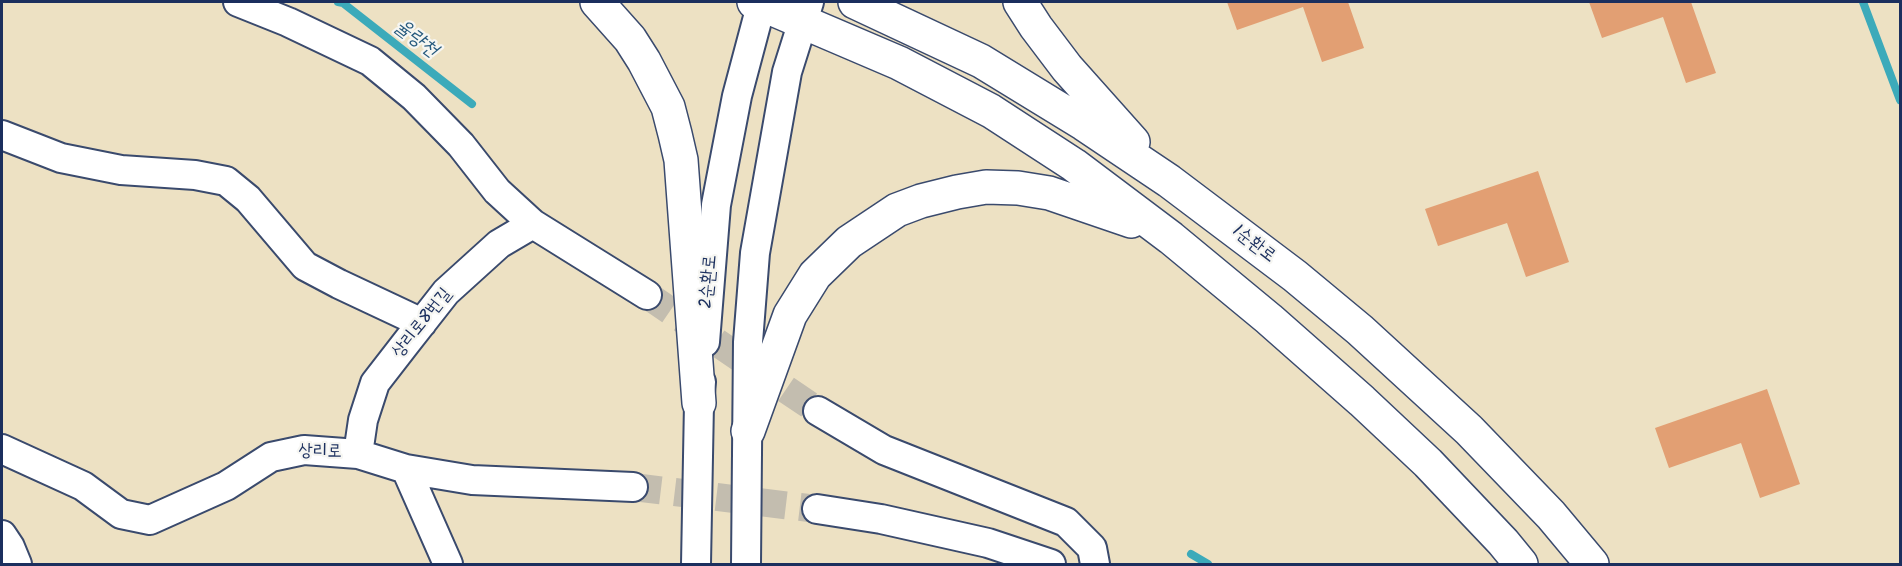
<!DOCTYPE html>
<meta charset="utf-8">
<style>
body{margin:0}
#map{position:relative;width:1902px;height:566px;overflow:hidden;background:#ede1c3;font-family:Kalam,sans-serif}
canvas{display:block}
.frame{position:absolute;inset:0;border:3px solid #1b2f5e;pointer-events:none}
</style>
<div id="map">
<canvas width="1902" height="566"></canvas>
<div class="frame"></div>
</div>
<script>
const context = document.querySelector('canvas').getContext('2d');
context.lineJoin = 'round';
const toPath = rows => new Path2D(rows.map(r => 'M' + r).join(''));
function trace(path, color, width, dash) { context.strokeStyle = color; context.lineWidth = width; context.lineCap = dash ? 'butt' : 'round'; context.setLineDash(dash || []); context.stroke(path); }
function fill(path, color) { context.fillStyle = color; context.fill(path, 'evenodd'); }
function label(font, color, halo, rows, align = 'center') {
  context.font = font + ' Kalam,"Poor Story",sans-serif'; context.lineWidth = 4.5; context.setLineDash([]); context.textBaseline = 'middle'; context.strokeStyle = halo; context.fillStyle = color; for (const [text, x, y, turn = 0] of rows) {
    context.save(); context.translate(x, y); context.rotate((+turn || 0) * Math.PI / 180); context.textAlign = isNaN(turn) ? turn : align; if (halo) context.strokeText(text, 0, 0); context.fillText(text, 0, 0); context.restore();
  }
}
trace(toPath([
 [338,2,343,3,472,104],
 [1863,2,1900,100],
 [1191,554,1208,564]
]), '#3caaba', 8);
fill(toPath([
 [1227,2,1348,2,1364,48,1322,62,1303,7,1237,30],
 [1589,2,1691,2,1716,73,1686,83,1663,17,1602,38],
 [1538,171,1569,262,1526,277,1507,223,1438,246,1425,209],
 [1767,389,1800,484,1760,498,1741,443,1669,468,1655,428]
]), '#e29f73');
trace(toPath([
 [647,295,818,411],
 [633,487,817,509]
]), '#c3bdaf', 28, [28, 14]);
const minor = toPath([
 [238,2,288,22,370,61,414,97,461,145,497,191,533,224,647,295],
 [2,135,61,158,121,170,195,175,226,181,248,199,305,266,339,284,422,323],
 [705,342,716,205,737,96,762,2],
 [818,411,884,450,1066,522,1092,548,1095,564],
 [2,449,83,486,121,514,150,520,226,486,271,457,304,450,358,454,406,469,472,480,633,487],
 [358,454,363,420,375,383,406,343,446,292,499,244,533,224],
 [406,469,448,564],
 [817,509,881,519,988,543,1051,564],
 [2,535,10,547,17,564],
 [696,564,699,403,701,382],
 [746,564,748,342,755,253,787,72,809,2]
]);
const major = toPath([
 [855,2,981,61,1084,124,1169,181,1295,276,1360,330,1469,430,1551,515,1592,564],
 [1020,2,1036,27,1067,68,1133,142],
 [761,4,899,63,991,111,1074,165,1171,238,1269,319,1362,401,1428,463,1503,542,1521,564],
 [748,431,790,315,815,275,849,242,897,210,921,201,957,192,986,187,1018,188,1049,193,1131,221]
]);
const highway = toPath([
 [597,2,630,39,644,61,668,107,675,134,681,160,699,403],
 [754,2,761,4]
]);
trace(minor, '#3a4a6d', 32);
trace(major, '#3a4a6d', 36);
trace(highway, '#3a4a6d', 36);
trace(minor, '#fff', 28);
trace(major, '#fff', 33);
trace(highway, '#fff', 33);
label('18px', '#1b2f5e', '#f6f6f2', [
 ["1순환로",1253,245,37],
 ["2순환로",710,282,-85],
 ["상리로8번길",423,324,-51],
 ["상리로",320,453,1]
]);
label('italic 20px', '#275a7e', '#f6f6f2', [
 ["율량천",415,40,37]
]);
</script>
